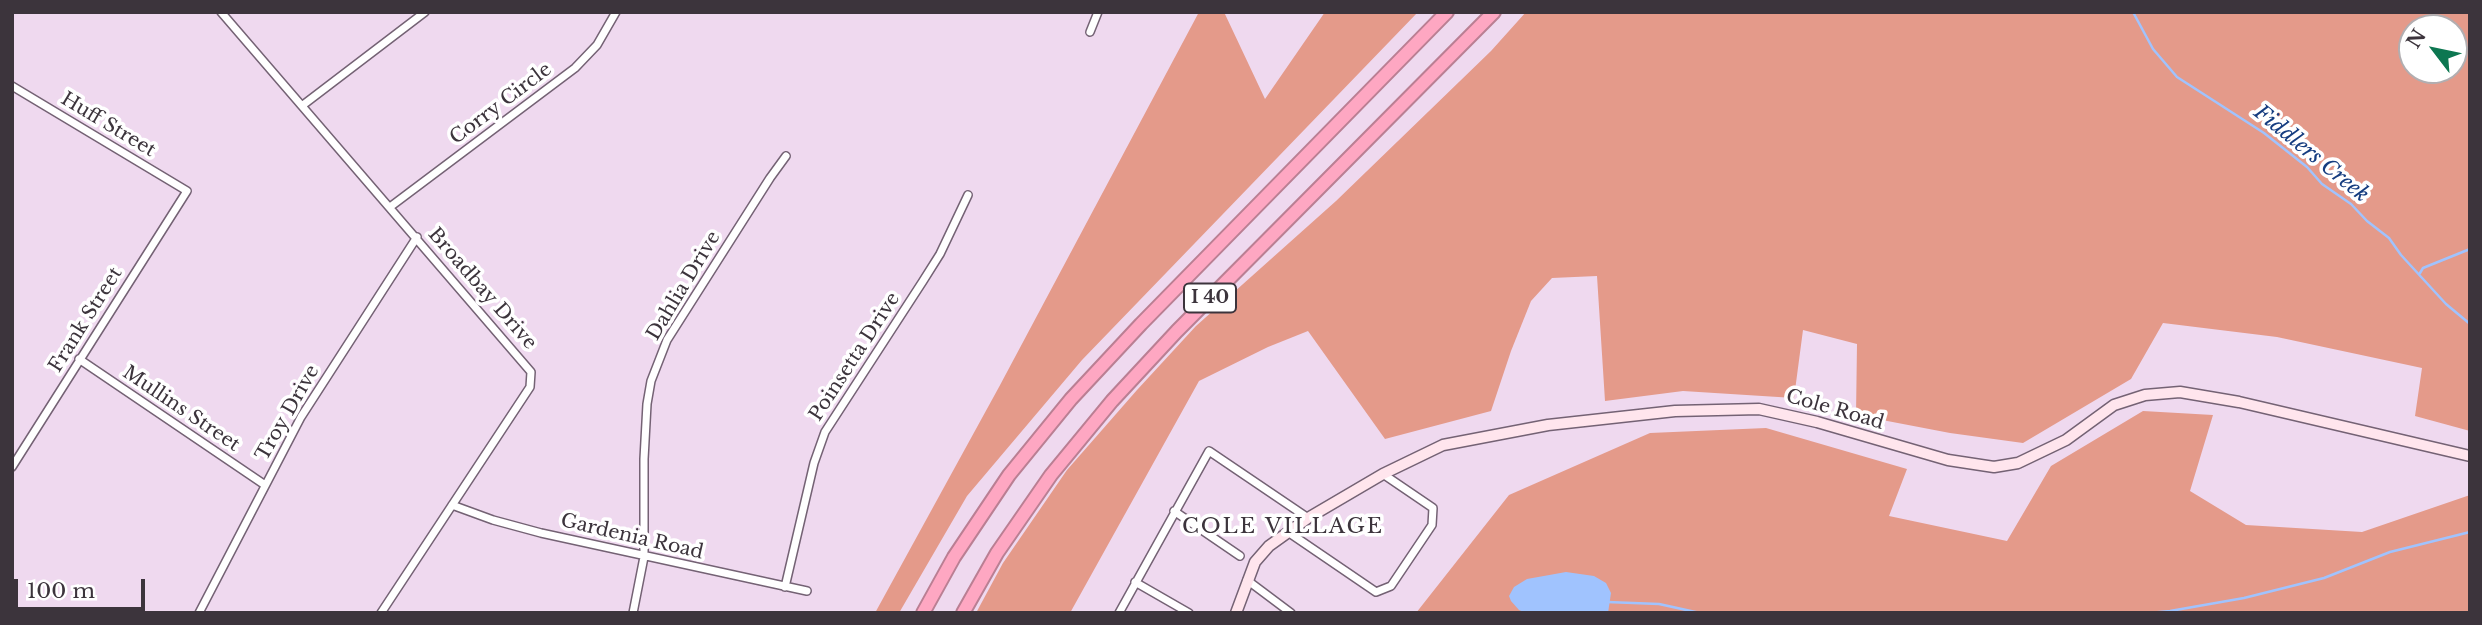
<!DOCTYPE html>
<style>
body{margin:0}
#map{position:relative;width:2482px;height:625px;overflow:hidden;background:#efd9ef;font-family:"Libre Baskerville",serif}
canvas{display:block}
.frame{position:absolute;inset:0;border:14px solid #3c343c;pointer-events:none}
.north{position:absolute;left:2398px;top:14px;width:70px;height:70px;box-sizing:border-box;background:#fff;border:2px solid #b1aeb1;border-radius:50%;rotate:302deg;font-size:19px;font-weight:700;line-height:28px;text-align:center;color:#3c343c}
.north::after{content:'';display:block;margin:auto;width:24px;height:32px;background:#0d7751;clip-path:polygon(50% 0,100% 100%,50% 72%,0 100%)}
.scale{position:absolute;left:14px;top:579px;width:131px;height:32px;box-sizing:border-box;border:4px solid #3c343c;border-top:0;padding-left:9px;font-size:21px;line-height:24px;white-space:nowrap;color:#3c343c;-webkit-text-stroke:5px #fff;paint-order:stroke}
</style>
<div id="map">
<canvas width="2482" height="625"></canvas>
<div class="frame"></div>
<div class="north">N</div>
<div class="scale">100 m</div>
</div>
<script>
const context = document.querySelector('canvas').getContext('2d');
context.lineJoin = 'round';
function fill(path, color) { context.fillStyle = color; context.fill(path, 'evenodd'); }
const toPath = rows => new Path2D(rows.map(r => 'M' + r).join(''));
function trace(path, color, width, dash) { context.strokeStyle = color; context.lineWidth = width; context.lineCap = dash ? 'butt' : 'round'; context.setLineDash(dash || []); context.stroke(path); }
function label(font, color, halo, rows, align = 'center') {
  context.font = font + ' "Libre Baskerville",serif'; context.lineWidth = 7; context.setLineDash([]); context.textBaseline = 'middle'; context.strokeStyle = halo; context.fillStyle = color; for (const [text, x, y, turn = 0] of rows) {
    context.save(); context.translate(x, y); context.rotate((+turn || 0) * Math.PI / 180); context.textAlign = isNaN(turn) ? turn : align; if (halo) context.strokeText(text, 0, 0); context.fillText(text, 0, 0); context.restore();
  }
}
fill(toPath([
 [1199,12,1224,12,1265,99,1325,12,1418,12,1082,360,967,496,899,613,875,613,999,387],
 [1526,12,2470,12,2470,431,2415,416,2422,368,2277,337,2163,323,2131,379,2023,443,1950,433,1856,415,1857,344,1803,330,1794,398,1683,391,1605,401,1597,276,1552,278,1531,301,1511,351,1491,411,1385,439,1308,331,1268,347,1199,381,1070,613,976,613,1003,563,1067,470,1137,390,1196,326,1336,201,1491,51],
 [2412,28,2454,28,2454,70,2412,70],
 [2143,411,2213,415,2190,491,2246,525,2362,532,2470,495,2470,613,1416,613,1509,495,1650,433,1766,428,1907,469,1889,516,2007,541,2051,466]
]), '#e49a8a');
fill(toPath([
 [1566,572,1594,576,1606,583,1611,593,1608,613,1526,613,1519,610,1511,601,1509,596,1514,587,1527,579]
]), '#a0c3fe');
trace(toPath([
 [2133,12,2153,49,2177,77,2264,133,2307,167,2322,184,2351,204,2367,221,2389,238,2401,255,2446,304,2470,324],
 [2420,273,2423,268,2470,249],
 [1607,602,1659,604,1700,613],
 [2149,613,2170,611,2244,598,2324,578,2390,552,2470,532]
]), '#a0c3fe', 2.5);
const street = toPath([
 [221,12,531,372,530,387,381,613],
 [1090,32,1098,12],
 [12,86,187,191,12,467],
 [303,105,425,12],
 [390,207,575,68,597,45,616,12],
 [79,359,265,485],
 [452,505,493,520,541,533,807,591],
 [1174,511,1240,556],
 [1288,532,1376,592,1391,586,1432,525,1433,508,1383,474],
 [1247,580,1291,613],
 [1135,582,1189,613],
 [785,587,814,463,825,432,923,281,940,254,968,195],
 [199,613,301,417,417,237],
 [633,613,644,557,644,459,647,404,651,381,667,340,770,178,786,156],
 [1119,613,1209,451,1308,518]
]);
const secondary = toPath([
 [1236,613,1255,562,1269,546,1308,518,1383,474,1443,445,1548,425,1675,411,1759,409,1817,422,1948,460,1994,467,2018,463,2066,440,2114,405,2145,395,2180,392,2239,402,2470,456]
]);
const highway = toPath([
 [923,613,954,557,1009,475,1071,399,1141,324,1447,12],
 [963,613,997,553,1051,475,1112,401,1177,331,1494,12]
]);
trace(street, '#746274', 10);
trace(secondary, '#746274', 13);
trace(highway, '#ba7f93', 16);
trace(street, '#fff', 7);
trace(secondary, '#ffe5ed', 10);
trace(highway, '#fea7c2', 12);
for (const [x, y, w] of [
 [1210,298,52]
]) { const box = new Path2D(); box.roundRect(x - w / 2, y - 14.5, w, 29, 5); context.fillStyle = '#fff'; context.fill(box); trace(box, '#3c343c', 2); }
label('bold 18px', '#3c343c', null, [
 ["I 40",1210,298]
]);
label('19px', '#3c343c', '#fff', [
 ["Corry Circle",501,104,-37],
 ["Huff Street",108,125,31],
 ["Dahlia Drive",684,286,-59],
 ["Broadbay Drive",482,289,49],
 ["Frank Street",86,320,-58],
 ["Poinsetta Drive",855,357,-57],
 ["Mullins Street",181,409,34],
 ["Cole Road",1835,410,16],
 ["Troy Drive",288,413,-60],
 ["Gardenia Road",632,537,13]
]);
label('italic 21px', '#163d80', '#fff', [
 ["Fiddlers Creek",2311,154,39]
]);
context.letterSpacing = '2px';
label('21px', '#3c343c', '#fff', [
 ["COLE VILLAGE",1283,527]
]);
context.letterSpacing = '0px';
</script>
